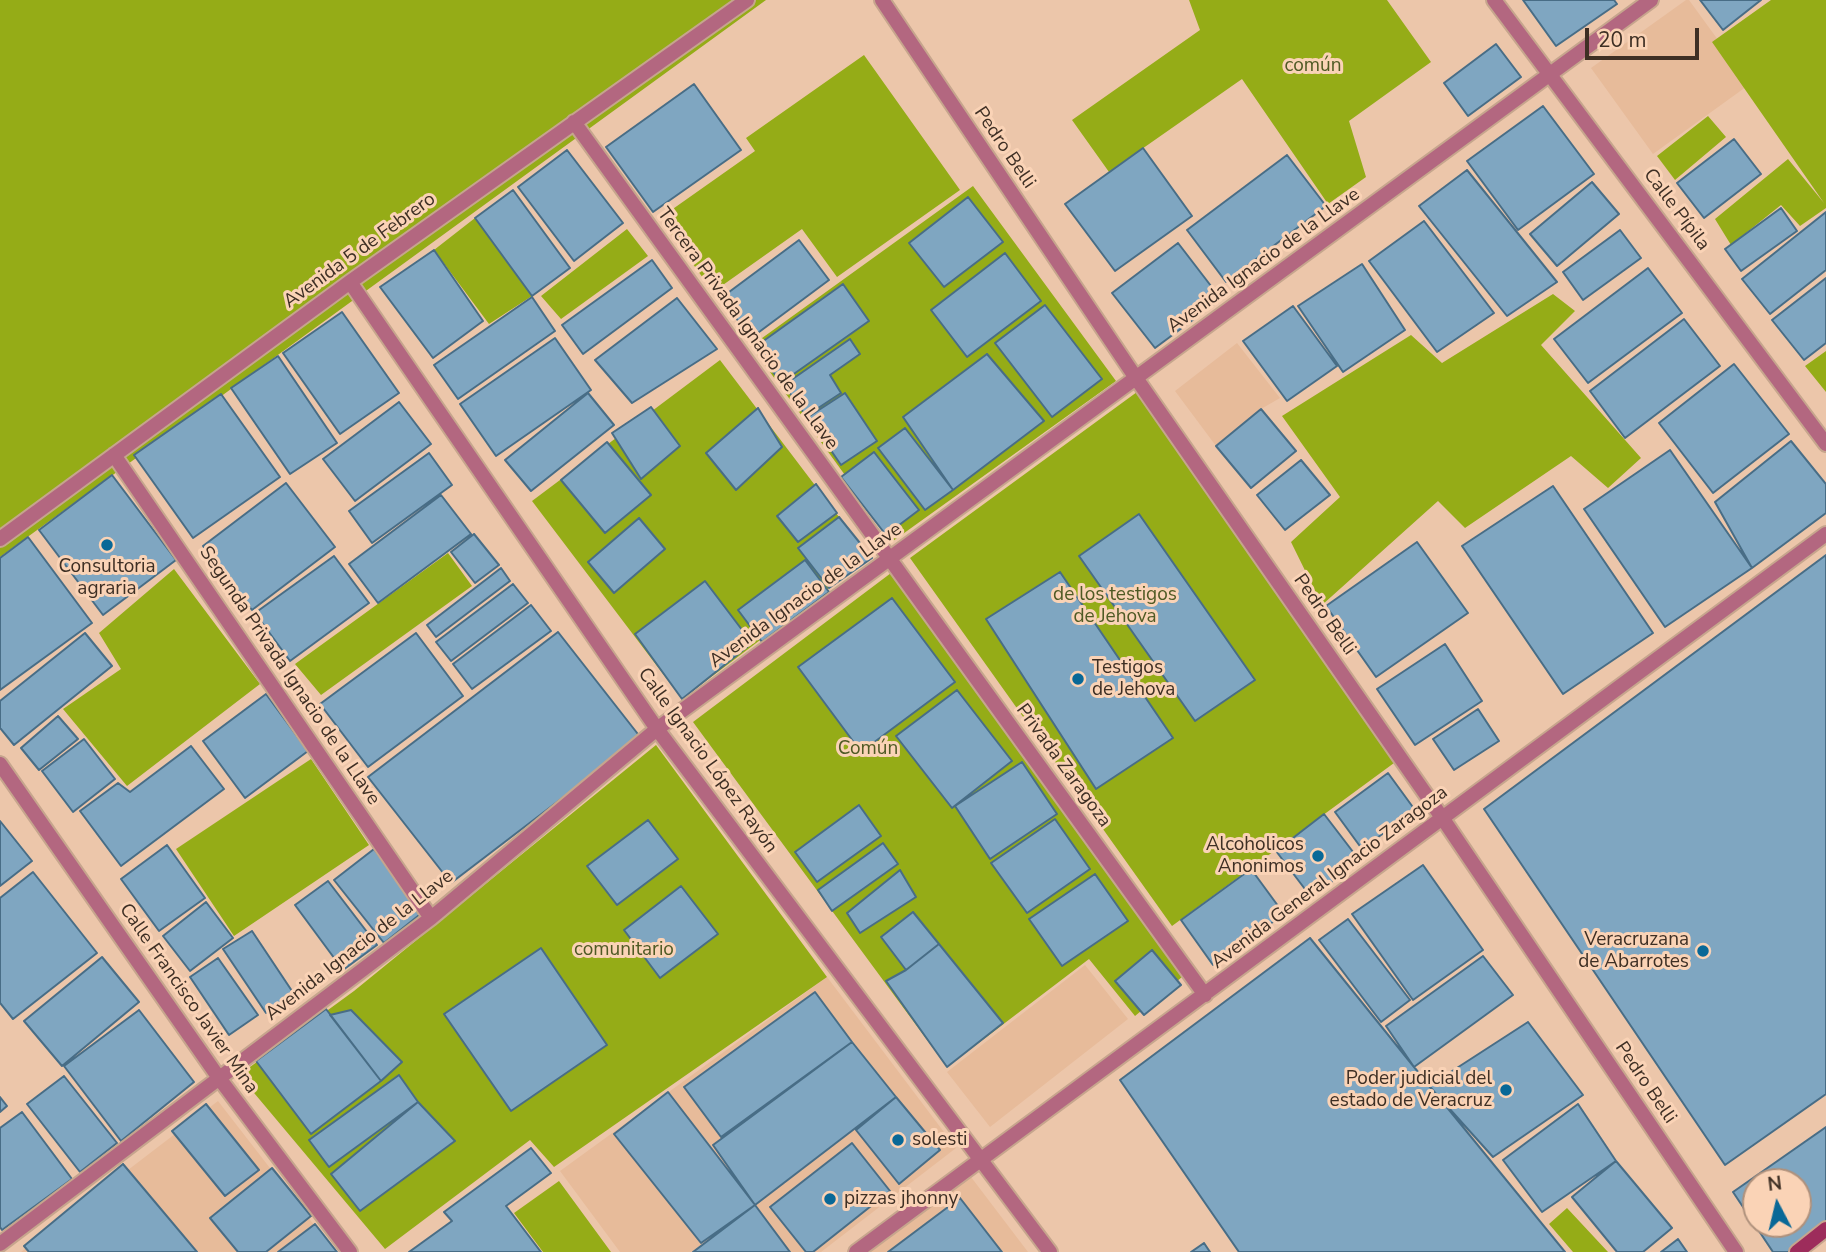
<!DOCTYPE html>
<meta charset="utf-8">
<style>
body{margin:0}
#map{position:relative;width:1826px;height:1252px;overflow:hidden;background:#ecc6aa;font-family:"Nunito Sans",sans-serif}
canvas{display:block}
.north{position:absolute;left:1742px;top:1168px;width:70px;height:70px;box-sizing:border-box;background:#fad3b6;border:2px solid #af917c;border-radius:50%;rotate:353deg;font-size:19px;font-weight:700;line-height:28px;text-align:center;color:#3e2f24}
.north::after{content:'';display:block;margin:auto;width:24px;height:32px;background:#096897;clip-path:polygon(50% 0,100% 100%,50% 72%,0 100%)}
.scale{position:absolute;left:1585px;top:28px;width:114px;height:32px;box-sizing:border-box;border:4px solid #3e2f24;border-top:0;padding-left:9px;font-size:21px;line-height:24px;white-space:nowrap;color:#3e2f24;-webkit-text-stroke:5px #fad3b6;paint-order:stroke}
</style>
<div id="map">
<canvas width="1826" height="1252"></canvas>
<div class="north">N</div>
<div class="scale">20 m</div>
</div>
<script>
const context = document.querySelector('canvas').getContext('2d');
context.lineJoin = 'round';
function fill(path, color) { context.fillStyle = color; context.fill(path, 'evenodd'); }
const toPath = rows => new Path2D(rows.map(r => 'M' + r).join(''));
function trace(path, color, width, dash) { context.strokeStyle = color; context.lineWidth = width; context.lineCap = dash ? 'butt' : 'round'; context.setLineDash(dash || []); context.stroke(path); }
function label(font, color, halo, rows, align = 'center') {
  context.font = font + ' "Nunito Sans",sans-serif'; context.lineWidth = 6; context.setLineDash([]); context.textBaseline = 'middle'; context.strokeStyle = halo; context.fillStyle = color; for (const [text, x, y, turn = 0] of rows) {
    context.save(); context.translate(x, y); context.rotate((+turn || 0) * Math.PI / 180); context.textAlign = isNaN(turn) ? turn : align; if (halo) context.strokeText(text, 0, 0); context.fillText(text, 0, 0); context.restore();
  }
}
fill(toPath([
 [1686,0,1689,0,1750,84,1653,154,1591,68],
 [1237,343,1280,398,1261,409,1216,446,1175,391],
 [1085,965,1128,1019,990,1127,947,1072],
 [827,977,956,1148,821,1252,620,1252,560,1171],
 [218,1101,335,1252,21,1252],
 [971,1177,1028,1252,870,1252]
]), '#e7bb9a');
fill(toPath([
 [0,0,766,0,0,557],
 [1189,0,1387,0,1431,62,1349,121,1366,177,1328,204,1242,79,1109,172,1072,120,1200,30],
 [1771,0,1826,0,1826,208,1800,226,1781,205,1731,245,1715,219,1788,159,1824,203,1712,42],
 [864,55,960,190,837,277,802,229,713,292,660,218,755,151,746,138],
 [1708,116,1726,137,1675,180,1657,156],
 [973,186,1116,381,893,541,751,346],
 [475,218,532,296,489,324,434,250],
 [627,229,648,256,561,319,541,296],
 [1553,294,1575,311,1541,345,1641,458,1608,488,1571,456,1465,528,1438,501,1322,605,1291,542,1340,497,1282,416,1411,335,1442,363],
 [1826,351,1826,392,1805,366],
 [720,360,839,517,798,548,829,588,682,699,532,501],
 [1137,392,1394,763,1172,926,910,558],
 [448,553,472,586,321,695,295,664],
 [174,569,260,684,127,786,63,709,121,669,99,633],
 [895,570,1182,977,1135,1016,1089,959,947,1067,693,722],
 [656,745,827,977,554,1167,530,1140,385,1249,239,1075,354,991],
 [311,759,369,845,234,936,176,849],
 [559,1181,611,1252,543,1252,514,1213],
 [1567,1208,1608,1252,1573,1252,1549,1224]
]), '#95ac17');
const building = toPath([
 [1523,0,1614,0,1617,4,1556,46,1523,0],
 [1700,0,1761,0,1723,30,1700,0],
 [1496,44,1521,77,1468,116,1444,83,1496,44],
 [694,84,741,150,653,212,606,147,694,84],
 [1543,106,1594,174,1518,230,1467,161,1543,106],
 [1734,139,1761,174,1704,218,1677,183,1734,139],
 [1143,148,1192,216,1115,271,1065,204,1143,148],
 [567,150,623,223,574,261,518,187,567,150],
 [1287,155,1326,206,1226,282,1187,230,1287,155],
 [1467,170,1557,282,1507,316,1419,206,1467,170],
 [1592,182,1619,214,1557,266,1530,234,1592,182],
 [513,190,570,268,532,296,475,218,513,190],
 [968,197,1003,242,944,287,909,243,968,197],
 [1781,208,1797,231,1741,271,1725,249,1781,208],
 [1826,212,1826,270,1770,314,1742,279,1826,212],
 [1424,221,1494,313,1437,352,1369,261,1424,221],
 [1620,230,1641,258,1583,300,1563,272,1620,230],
 [799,240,829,280,751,338,721,298,799,240],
 [1178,243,1221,299,1155,348,1112,293,1178,243],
 [434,250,483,321,433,358,380,287,434,250],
 [1005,253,1041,301,967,357,931,310,1005,253],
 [652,260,672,288,583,354,562,325,652,260],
 [1362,264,1405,330,1343,372,1298,306,1362,264],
 [1648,268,1682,313,1588,383,1554,339,1648,268],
 [1826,278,1826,343,1804,360,1772,320,1826,278],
 [843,284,869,321,781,383,755,347,843,284],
 [532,297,555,331,458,399,434,365,532,297],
 [677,298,717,349,632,403,595,360,677,298],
 [1045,305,1102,379,1052,417,995,343,1045,305],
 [1293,306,1337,366,1287,401,1243,341,1293,306],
 [342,312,399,393,340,434,283,353,342,312],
 [1684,319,1720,366,1625,438,1590,391,1684,319],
 [555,338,591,390,496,456,460,404,555,338],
 [850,339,860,354,830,375,841,393,806,416,784,385,850,339],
 [987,354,1044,421,953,490,903,417,987,354],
 [278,356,337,443,290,474,231,388,278,356],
 [1734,364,1789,434,1713,493,1659,423,1734,364],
 [588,393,614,425,531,491,505,460,588,393],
 [845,393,877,441,841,465,808,417,845,393],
 [221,394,280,477,193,538,134,455,221,394],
 [399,402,431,444,355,501,323,459,399,402],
 [651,407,680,446,641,479,612,433,651,407],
 [758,408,782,447,736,490,706,453,758,408],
 [1261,409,1296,451,1251,488,1216,446,1261,409],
 [905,428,953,490,925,510,878,448,905,428],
 [1791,441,1826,484,1826,513,1752,568,1715,502,1791,441],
 [607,442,651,495,605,533,561,480,607,442],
 [1670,450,1752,568,1665,627,1584,509,1670,450],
 [874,452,919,510,886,535,841,477,874,452],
 [429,453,452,485,372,543,349,511,429,453],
 [1301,460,1330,495,1285,530,1257,495,1301,460],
 [112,475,176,560,103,615,39,530,112,475],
 [286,483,335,547,252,610,203,546,286,483],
 [816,484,837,513,798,542,777,516,816,484],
 [1553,486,1653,633,1563,694,1462,546,1553,486],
 [441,495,471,534,378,603,349,564,441,495],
 [1139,514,1255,680,1195,721,1079,556,1139,514],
 [839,517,872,558,829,588,798,548,839,517],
 [639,518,665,549,614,593,588,562,639,518],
 [474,534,499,565,475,583,451,552,474,534],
 [28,537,92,623,0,690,0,558,28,537],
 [1417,542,1468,613,1376,677,1326,606,1417,542],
 [1826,555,1826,1094,1725,1165,1484,809,1826,555],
 [334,556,369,603,290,661,255,613,334,556],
 [805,560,829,592,762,642,738,610,805,560],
 [501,568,510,581,436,637,427,625,501,568],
 [1060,572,1173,738,1096,789,986,619,1060,572],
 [705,581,752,643,682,699,635,634,705,581],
 [513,584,528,603,451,661,436,642,513,584],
 [892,598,955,682,861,752,798,667,892,598],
 [531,605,551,631,472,689,453,664,531,605],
 [558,632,641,738,451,883,368,777,558,632],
 [85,633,112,666,14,745,0,728,0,701,85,633],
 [416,633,463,696,368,767,320,704,416,633],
 [1445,644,1482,701,1415,745,1377,689,1445,644],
 [957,690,1012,761,952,808,896,736,957,690],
 [266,694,308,751,245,798,203,741,266,694],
 [1478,709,1499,741,1454,770,1433,739,1478,709],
 [58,716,78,739,39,770,21,748,58,716],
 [84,739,115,779,73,812,42,771,84,739],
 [191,746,224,789,121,866,80,811,118,783,130,792,191,746],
 [1022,762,1057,814,990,859,955,806,1022,762],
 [1388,773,1415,810,1362,849,1335,812,1388,773],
 [859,805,881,836,817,882,795,852,859,805],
 [1324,814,1360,861,1311,897,1276,851,1324,814],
 [1055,819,1090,869,1027,913,991,863,1055,819],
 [648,820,678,859,617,905,587,866,648,820],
 [0,821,32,861,0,886,0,821],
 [883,843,898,864,832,911,818,890,883,843],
 [167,845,205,898,159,931,121,879,167,845],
 [374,849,423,912,384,943,334,880,374,849],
 [1423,865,1483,950,1413,1000,1352,914,1423,865],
 [1251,869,1284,914,1213,965,1181,920,1251,869],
 [900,870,916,897,860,933,847,913,900,870],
 [33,872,97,953,13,1019,0,1003,0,898,33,872],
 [1095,874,1128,921,1062,966,1029,919,1095,874],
 [328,881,377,945,343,970,295,905,328,881],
 [681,886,718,934,660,978,624,930,681,886],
 [206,902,233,938,190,971,163,936,206,902],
 [913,912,939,944,906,970,881,937,913,912],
 [1348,919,1410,1000,1381,1022,1319,940,1348,919],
 [252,931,294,994,266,1013,223,949,252,931],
 [1310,938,1414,1067,1565,1252,1239,1252,1120,1080,1310,938],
 [939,944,1003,1023,947,1067,886,981,906,970,939,944],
 [541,948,607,1045,511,1111,444,1014,541,948],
 [1152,950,1181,985,1144,1015,1115,981,1152,950],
 [1483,956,1513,995,1414,1067,1386,1026,1483,956],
 [102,957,139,1002,62,1066,24,1021,102,957],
 [218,958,258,1015,229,1035,190,977,218,958],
 [815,992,852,1042,721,1137,684,1087,815,992],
 [326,1009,381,1081,311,1134,256,1061,326,1009],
 [139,1010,194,1082,121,1141,64,1066,139,1010],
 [351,1010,402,1062,381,1081,330,1015,351,1010],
 [1528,1022,1583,1095,1493,1157,1429,1086,1528,1022],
 [852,1042,896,1097,755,1205,713,1145,852,1042],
 [399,1075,418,1102,329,1167,309,1140,399,1075],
 [64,1076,117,1143,80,1172,27,1104,64,1076],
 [668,1092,755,1205,701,1243,614,1134,668,1092],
 [0,1097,7,1106,0,1112,0,1097],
 [896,1097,940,1150,899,1184,856,1130,896,1097],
 [418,1102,455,1141,360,1211,331,1174,418,1102],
 [206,1104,259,1170,225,1196,172,1131,206,1104],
 [1578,1104,1616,1161,1542,1212,1503,1160,1578,1104],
 [22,1112,72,1179,2,1230,0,1227,0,1128,22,1112],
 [1826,1127,1826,1227,1794,1252,1773,1252,1733,1192,1826,1127],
 [1756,1182,1798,1182,1798,1224,1756,1224,1756,1182],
 [852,1143,890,1191,813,1252,806,1252,770,1207,852,1143],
 [531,1148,551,1173,506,1206,541,1252,409,1252,452,1221,444,1212,531,1148],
 [1616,1161,1672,1228,1643,1252,1617,1252,1572,1197,1616,1161],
 [123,1164,197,1252,29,1252,24,1246,123,1164],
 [272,1168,311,1216,266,1252,238,1252,210,1218,272,1168],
 [960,1198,1002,1252,888,1252,960,1198],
 [755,1205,790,1252,693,1252,755,1205],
 [315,1224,337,1252,278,1252,315,1224],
 [1678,1239,1687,1252,1661,1252,1678,1239],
 [1204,1243,1210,1252,1191,1252,1204,1243]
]);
fill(building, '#7fa6c1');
trace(building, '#486d86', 2);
const street = toPath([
 [882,0,1136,378,1443,819,1736,1252],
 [1494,0,1826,444],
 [574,122,1205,995],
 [350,282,657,729,1050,1252],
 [114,455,431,918],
 [0,539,350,282,747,0],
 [0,764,219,1078,350,1252],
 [0,1244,431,918,657,729,1651,0],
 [856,1252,1826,534]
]);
const secondary = toPath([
 [1797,1252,1826,1229]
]);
trace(street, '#c6a58d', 18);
trace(secondary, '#c6a58d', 18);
trace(street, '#b36780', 14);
trace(secondary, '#9d2c5b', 14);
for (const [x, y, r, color] of [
 [107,545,7,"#096897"],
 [1078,679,7,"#096897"],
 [1318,856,7,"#096897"],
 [1703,951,7,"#096897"],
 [1506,1090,7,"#096897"],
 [898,1140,7,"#096897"],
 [830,1199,7,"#096897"]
]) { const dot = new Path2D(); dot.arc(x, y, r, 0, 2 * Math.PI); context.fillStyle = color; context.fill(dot); trace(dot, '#fad3b6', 2.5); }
label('19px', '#4f5a24', '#fad3b6', [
 ["común",1313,66],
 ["de los testigos",1115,595],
 ["de Jehova",1115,617],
 ["Común",868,749],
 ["comunitario",624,950]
]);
label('19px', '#3e2f24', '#fad3b6', [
 ["Pedro Belli",1004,148,56],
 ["Calle Pípila",1676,210,53],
 ["Avenida 5 de Febrero",360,251,-36],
 ["Avenida Ignacio de la Llave",1264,261,-36],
 ["Tercera Privada Ignacio de la Llave",747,329,54],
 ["Avenida Ignacio de la Llave",806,596,-36],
 ["Pedro Belli",1324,615,55],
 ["Segunda Privada Ignacio de la Llave",289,676,56],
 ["Calle Ignacio López Rayón",707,761,54],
 ["Privada Zaragoza",1063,766,54],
 ["Avenida General Ignacio Zaragoza",1330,878,-37],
 ["Avenida Ignacio de la Llave",360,946,-38],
 ["Calle Francisco Javier Mina",188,999,55],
 ["Pedro Belli",1645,1083,56]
]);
label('19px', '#3e2f24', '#fad3b6', [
 ["Consultoria",107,567,"center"],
 ["agraria",107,589,"center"],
 ["Testigos",1092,668],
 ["de Jehova",1092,690],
 ["Alcoholicos",1304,845,"right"],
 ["Anonimos",1304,867,"right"],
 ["Veracruzana",1689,940,"right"],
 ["de Abarrotes",1689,962,"right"],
 ["Poder judicial del",1492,1079,"right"],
 ["estado de Veracruz",1492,1101,"right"],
 ["solesti",912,1140],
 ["pizzas jhonny",844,1199]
], 'left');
</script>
